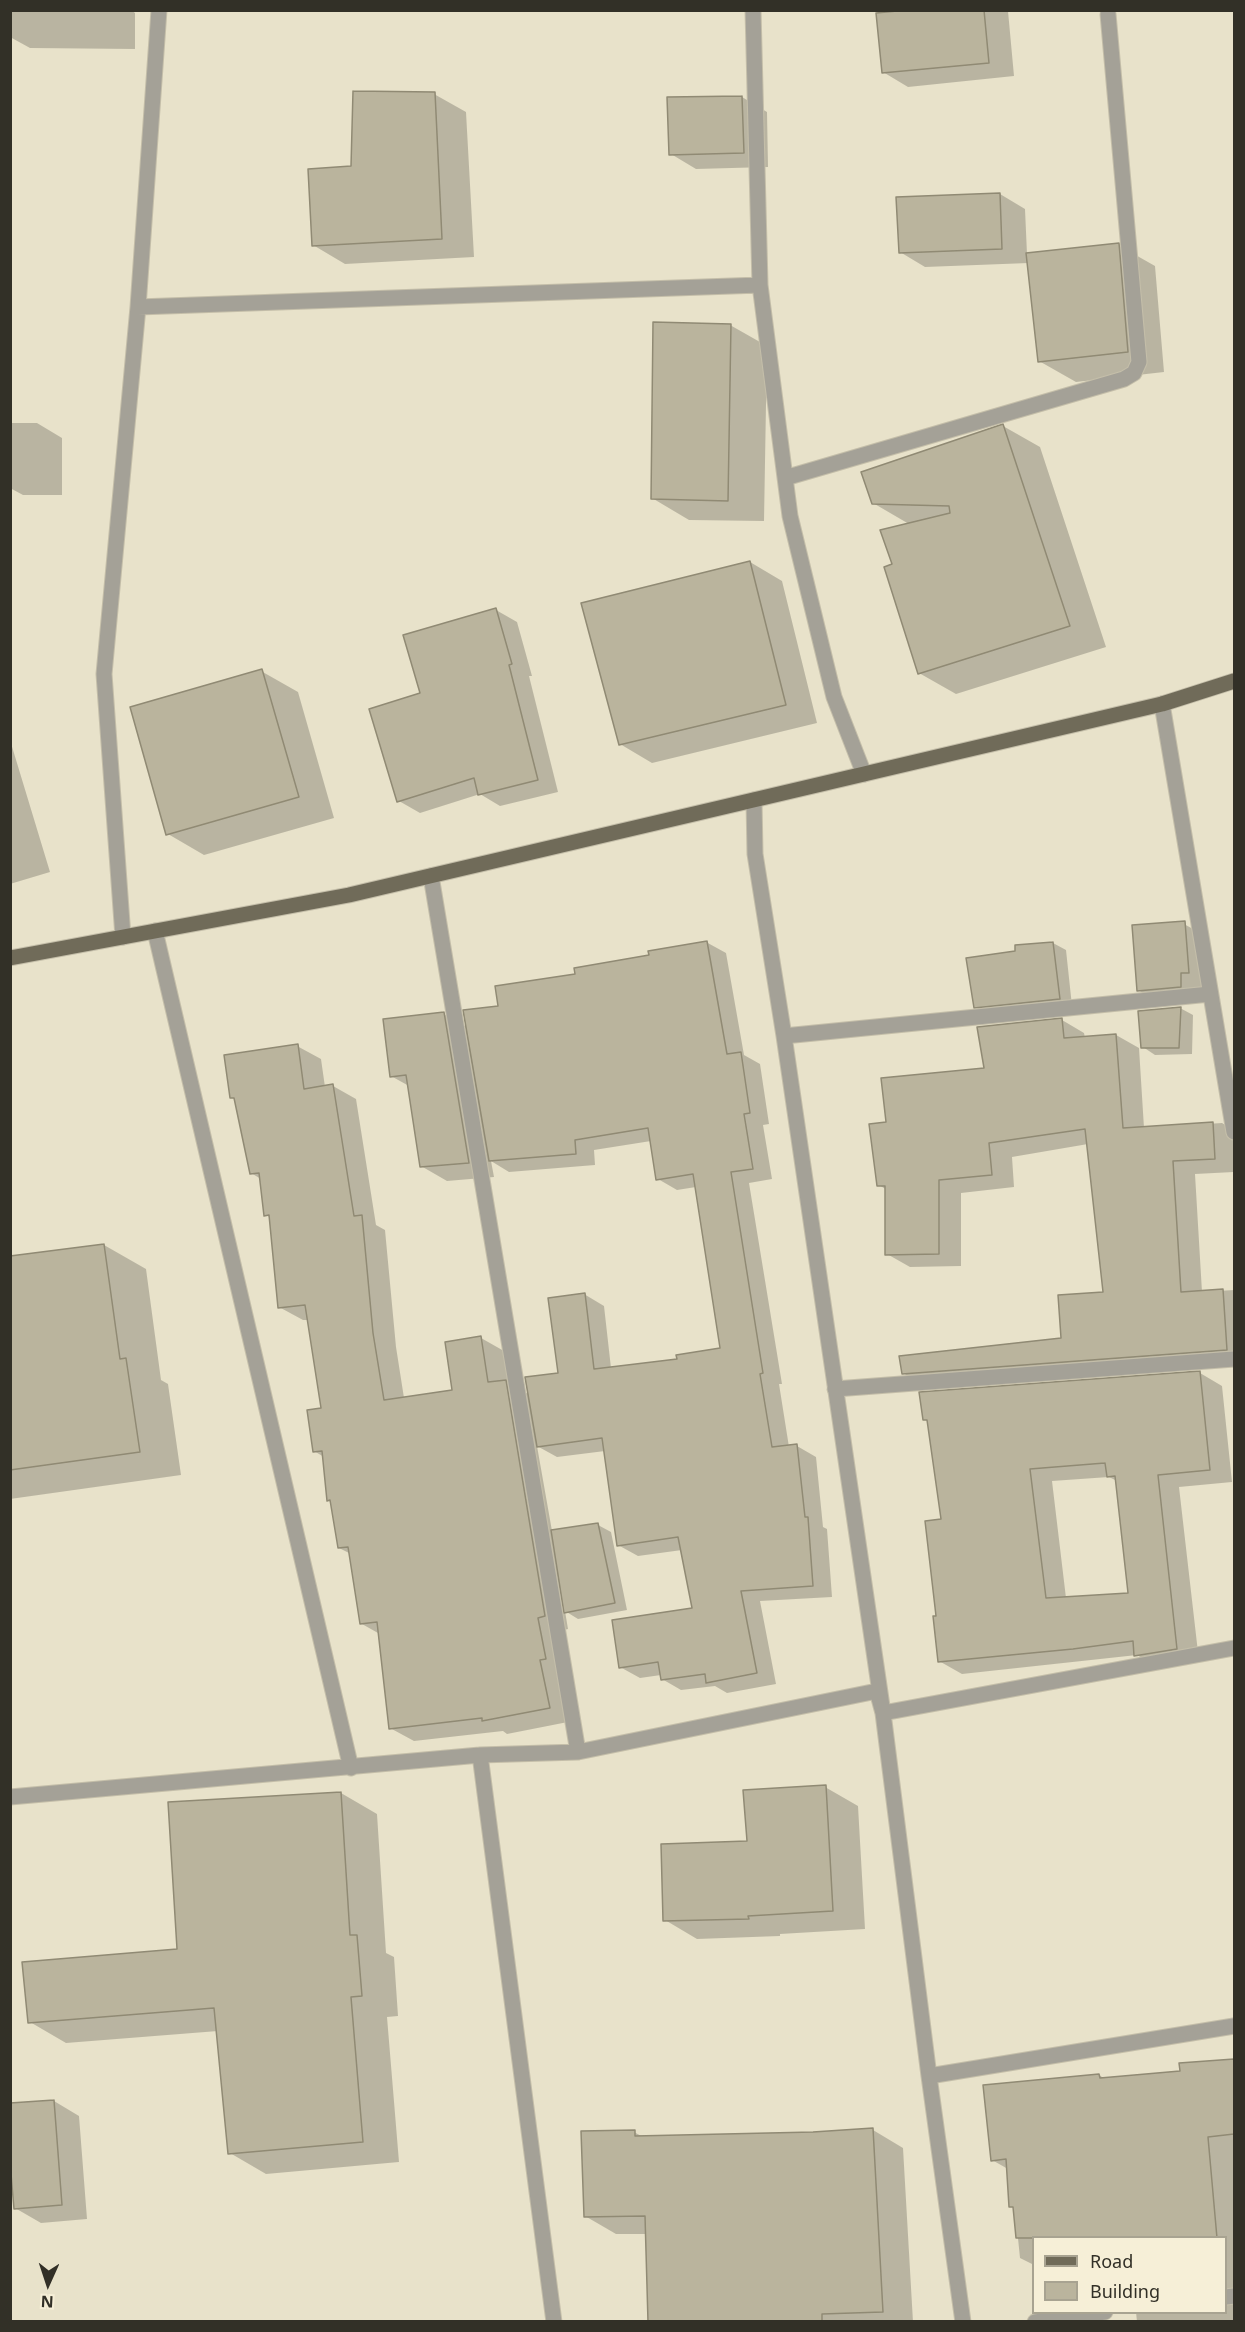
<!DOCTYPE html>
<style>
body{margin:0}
#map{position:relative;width:1245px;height:2332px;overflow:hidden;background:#e8e2ca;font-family:"Noto Sans",sans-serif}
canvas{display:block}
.frame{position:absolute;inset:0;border:12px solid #323027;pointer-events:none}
.legend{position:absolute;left:1032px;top:2236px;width:195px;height:78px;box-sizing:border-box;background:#f6efd7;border:2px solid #a8a391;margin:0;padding:8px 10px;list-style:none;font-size:18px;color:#323027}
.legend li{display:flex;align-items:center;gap:12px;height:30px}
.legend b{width:30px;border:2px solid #a8a391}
.north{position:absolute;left:18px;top:2254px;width:60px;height:60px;-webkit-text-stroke:4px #f6efd7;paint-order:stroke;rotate:183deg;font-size:16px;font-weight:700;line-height:24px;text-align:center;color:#323027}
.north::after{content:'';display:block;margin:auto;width:21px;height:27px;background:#323027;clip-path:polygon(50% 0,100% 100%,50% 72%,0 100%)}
</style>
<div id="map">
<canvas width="1245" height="2332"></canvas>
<div class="frame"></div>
<ul class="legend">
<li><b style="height:8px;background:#706b59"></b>Road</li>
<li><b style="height:16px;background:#bab49d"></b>Building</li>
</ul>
<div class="north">N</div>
</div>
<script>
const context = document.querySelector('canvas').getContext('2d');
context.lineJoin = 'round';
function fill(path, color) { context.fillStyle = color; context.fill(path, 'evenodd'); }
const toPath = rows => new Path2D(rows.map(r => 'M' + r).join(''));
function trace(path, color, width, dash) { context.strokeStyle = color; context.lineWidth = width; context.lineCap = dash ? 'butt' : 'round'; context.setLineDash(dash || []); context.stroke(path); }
fill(toPath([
 [10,10,131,10,135,13,135,49,30,48,10,37],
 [879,10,1015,10,1008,11,1014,76,908,87,883,72],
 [434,94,466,112,474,257,345,264,313,245,352,168],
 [742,97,767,112,768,167,696,169,671,154],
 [1000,194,1025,209,1027,254,1118,245,1155,266,1164,372,1076,382,1039,361,1029,263,925,267,900,252],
 [730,325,767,346,764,521,689,520,652,498],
 [10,423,37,423,62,438,62,495,23,495,10,488],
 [1003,426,1040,447,1106,647,956,694,919,673,894,565,909,524,873,503],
 [750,562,782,581,817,723,652,763,620,744],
 [496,610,517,622,532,676,529,676,558,792,500,806,480,794,420,813,399,801,422,694],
 [261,671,298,692,334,818,204,855,168,834],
 [10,740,50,872,10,884],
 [1182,923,1208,937,1206,1001,1164,1005,1138,990],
 [706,942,726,953,744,1055,760,1064,769,1124,763,1125,772,1179,749,1183,782,1384,779,1384,789,1447,797,1446,816,1457,823,1527,827,1529,832,1597,760,1601,776,1684,727,1693,715,1686,681,1690,662,1679,661,1675,640,1678,620,1667,694,1609,682,1550,638,1556,618,1545,605,1451,557,1457,537,1446,552,1531,598,1525,611,1532,627,1610,578,1619,565,1611,568,1629,560,1631,573,1721,507,1734,503,1731,414,1741,390,1728,378,1633,362,1624,351,1554,339,1548,332,1502,328,1500,324,1457,314,1451,323,1410,308,1320,303,1320,279,1307,271,1218,266,1215,261,1179,251,1173,236,1100,232,1097,297,1046,321,1059,325,1087,333,1086,356,1099,376,1225,385,1230,396,1347,404,1398,454,1392,481,1338,504,1351,509,1383,530,1395,559,1375,584,1294,604,1306,611,1368,678,1360,722,1349,696,1187,677,1190,658,1179,651,1141,594,1150,595,1165,509,1172,491,1161,494,1177,447,1181,421,1166,409,1086,391,1076,444,1014,468,1028,500,1007,577,975],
 [1053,943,1066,950,1072,1006,988,1014,975,1007,1017,952],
 [1180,1008,1193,1015,1192,1054,1155,1055,1143,1047],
 [1062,1020,1084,1033,1085,1038,1116,1035,1139,1048,1144,1128,1222,1123,1234,1130,1234,1172,1195,1174,1202,1292,1234,1290,1234,1363,926,1387,903,1373,1063,1339,1104,1294,1088,1144,1012,1157,1014,1187,961,1193,961,1266,910,1267,887,1254,887,1190,879,1185,887,1123,985,1070],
 [104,1245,146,1269,161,1380,168,1384,181,1475,10,1499,10,1258],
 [1200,1373,1222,1386,1232,1482,1179,1487,1199,1661,1158,1668,1137,1655,962,1674,939,1661,938,1617,943,1521,929,1422,924,1419],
 [1109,1477,1117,1481,1129,1594,1066,1598,1052,1481],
 [825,1787,858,1806,865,1929,780,1934,780,1936,697,1939,665,1920,748,1843],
 [341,1793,377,1814,386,1953,394,1957,398,2016,387,2017,399,2162,266,2174,230,2153,218,2031,66,2043,30,2022,179,1951],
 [1234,2060,1234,2322,1137,2322,1136,2312,1226,2312,1226,2238,1034,2238,1034,2265,1020,2258,1015,2209,1011,2206,1008,2169,992,2160,1099,2075,1105,2079,1181,2073,1180,2065],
 [54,2101,79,2116,87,2219,41,2223,15,2208],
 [873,2130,903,2148,913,2322,649,2322,647,2234,616,2234,585,2216,634,2132,643,2137,813,2133]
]), '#0003');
const building = toPath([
 [908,10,984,10,989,63,882,73,876,13,908,10],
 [353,91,435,92,442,239,312,246,308,169,351,166,353,91],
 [742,96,744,153,669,155,667,97,742,96],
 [1000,193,1002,249,899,253,896,197,1000,193],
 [1119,243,1128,352,1038,362,1026,253,1119,243],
 [653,322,731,324,728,501,651,499,653,322],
 [1003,424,1070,626,918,674,884,567,892,564,880,530,950,513,949,506,872,504,861,472,1003,424],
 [750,561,786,705,619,745,581,603,750,561],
 [496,608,512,664,509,665,538,780,478,795,474,778,397,802,369,709,420,693,403,635,496,608],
 [262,669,299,797,166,835,130,707,262,669],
 [1185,921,1189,973,1181,973,1181,987,1137,991,1132,925,1185,921],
 [707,941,727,1054,741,1052,750,1113,744,1114,753,1169,731,1172,763,1373,760,1374,772,1447,797,1444,805,1517,808,1517,813,1586,741,1591,757,1673,706,1683,705,1674,661,1680,658,1662,619,1668,612,1620,692,1608,678,1537,617,1546,602,1438,537,1447,525,1377,558,1373,548,1298,585,1293,594,1369,677,1359,676,1355,720,1348,693,1174,656,1180,648,1128,575,1140,576,1154,489,1161,463,1010,498,1006,495,986,575,974,574,968,649,955,648,951,707,941],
 [1053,942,1060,999,974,1008,966,958,1015,951,1015,945,1053,942],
 [1181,1007,1179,1048,1141,1048,1138,1011,1181,1007],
 [444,1012,469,1163,420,1167,406,1075,390,1077,383,1019,444,1012],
 [1062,1018,1064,1038,1116,1034,1123,1128,1213,1122,1215,1159,1173,1161,1181,1292,1223,1289,1227,1350,902,1374,899,1356,1061,1338,1058,1295,1103,1292,1085,1129,989,1143,992,1175,939,1180,939,1254,885,1255,885,1186,877,1186,869,1124,886,1122,881,1078,984,1068,977,1027,1062,1018],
 [298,1044,304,1089,333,1084,354,1216,362,1215,373,1333,384,1400,452,1390,445,1342,481,1336,488,1382,506,1380,545,1616,538,1618,546,1659,540,1660,550,1708,482,1721,482,1718,389,1729,377,1622,360,1624,348,1547,338,1548,330,1500,327,1501,322,1451,313,1452,307,1410,321,1408,305,1305,278,1308,269,1215,264,1216,259,1173,250,1174,234,1098,230,1098,224,1055,298,1044],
 [104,1244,120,1359,126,1358,140,1452,10,1470,10,1256,104,1244],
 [1200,1371,1210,1470,1158,1475,1177,1649,1134,1656,1133,1641,1073,1649,938,1662,933,1616,936,1616,925,1521,941,1519,927,1420,923,1420,919,1392,1200,1371],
 [1105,1463,1107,1477,1115,1476,1128,1593,1046,1598,1030,1469,1105,1463],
 [598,1523,615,1603,564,1613,551,1530,598,1523],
 [826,1785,833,1911,748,1916,749,1919,663,1921,661,1844,747,1841,743,1790,826,1785],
 [341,1792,350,1935,357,1935,362,1996,351,1997,363,2142,228,2154,214,2008,28,2023,22,1962,177,1949,168,1802,341,1792],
 [1234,2059,1234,2134,1208,2137,1217,2238,1016,2238,1013,2207,1009,2207,1006,2159,991,2161,983,2085,1099,2074,1100,2078,1180,2071,1179,2063,1234,2059],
 [54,2100,62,2205,14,2209,10,2162,10,2103,54,2100],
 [873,2128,883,2312,822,2314,822,2322,648,2322,645,2216,584,2217,581,2131,635,2130,635,2136,813,2132,873,2128]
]);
fill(building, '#bab49d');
trace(building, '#908a74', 1.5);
const minor = toPath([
 [753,10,760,285,790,516,834,697,864,774],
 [138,307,760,285],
 [785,478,1124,379,1134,373,1139,362,1108,14],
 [1162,704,1234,1132],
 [754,800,755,854,784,1036,883,1713,929,2076,963,2322],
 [431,876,578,1752],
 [155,931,351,1768],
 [123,937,104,674,138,307,159,10],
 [784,1036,1210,994],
 [835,1389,1234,1359],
 [480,1755,554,2322],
 [10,1797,480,1755,578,1752,877,1691,883,1713,1234,1648],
 [929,2076,1234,2026],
 [1226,2297,1234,2296],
 [1035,2322,1105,2312]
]);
const primary = toPath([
 [10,958,349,895,1162,704,1234,681]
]);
trace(minor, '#c4bea9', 17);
trace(primary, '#c4bea9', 17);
trace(minor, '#a4a197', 15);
trace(primary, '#706b59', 15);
</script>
